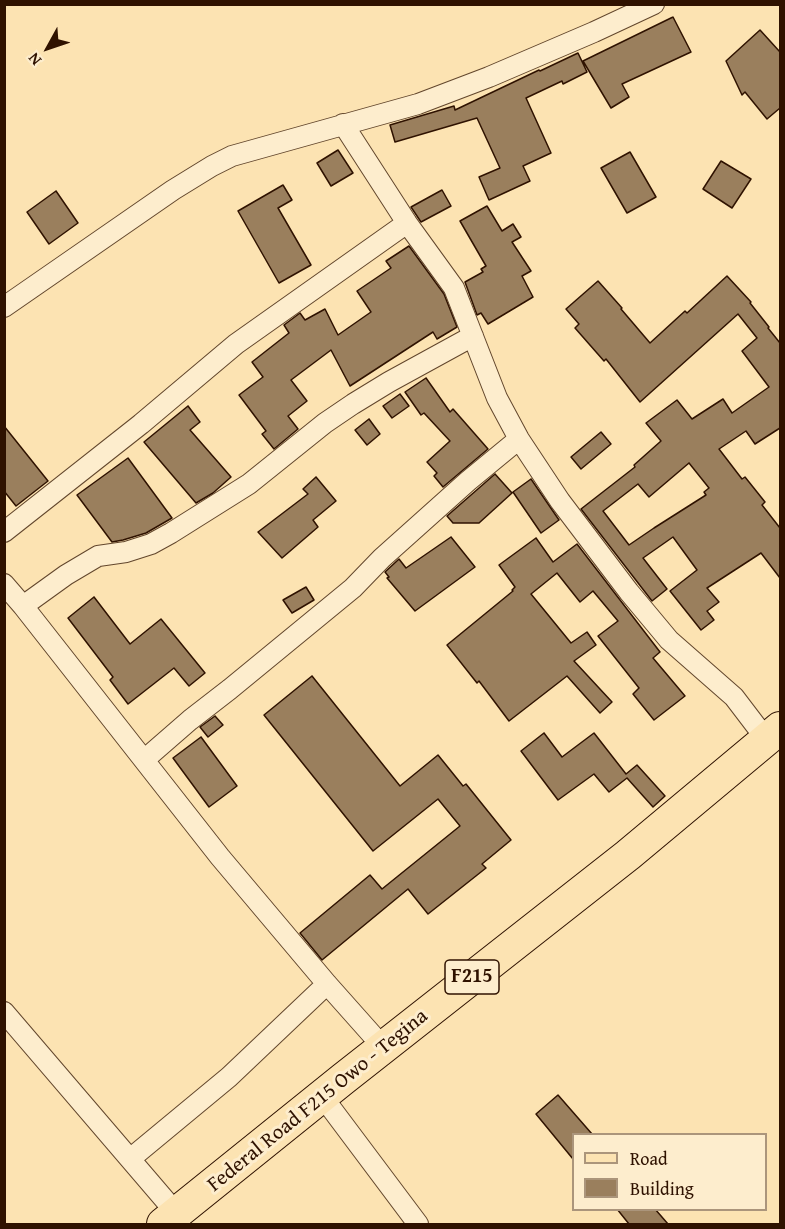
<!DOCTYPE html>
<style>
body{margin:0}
#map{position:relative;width:785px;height:1229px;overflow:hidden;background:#fce3b2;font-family:"Gentium Book Plus",serif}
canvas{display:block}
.frame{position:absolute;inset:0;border:6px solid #2f1200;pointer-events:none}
.legend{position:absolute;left:572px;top:1133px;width:195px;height:78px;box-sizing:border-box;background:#fdedcd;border:2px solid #ab957b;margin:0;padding:8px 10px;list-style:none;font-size:18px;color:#2f1200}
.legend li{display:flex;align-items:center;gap:12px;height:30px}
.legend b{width:30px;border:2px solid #ab957b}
.north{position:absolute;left:18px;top:18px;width:60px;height:60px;-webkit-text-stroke:4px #fdedcd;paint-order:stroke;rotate:230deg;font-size:16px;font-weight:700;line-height:24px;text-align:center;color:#2f1200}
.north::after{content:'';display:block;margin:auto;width:21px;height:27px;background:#2f1200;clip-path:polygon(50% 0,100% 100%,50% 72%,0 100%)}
</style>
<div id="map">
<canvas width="785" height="1229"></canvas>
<div class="frame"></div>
<ul class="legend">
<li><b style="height:8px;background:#fce3b2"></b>Road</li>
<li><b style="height:16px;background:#9a7f5d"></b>Building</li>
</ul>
<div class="north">N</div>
</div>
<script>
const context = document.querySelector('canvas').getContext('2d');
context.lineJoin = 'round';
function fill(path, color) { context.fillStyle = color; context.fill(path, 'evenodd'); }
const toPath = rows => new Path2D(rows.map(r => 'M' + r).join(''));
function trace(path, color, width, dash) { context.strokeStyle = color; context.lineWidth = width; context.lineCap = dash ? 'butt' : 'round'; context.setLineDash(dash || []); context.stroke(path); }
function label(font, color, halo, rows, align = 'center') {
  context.font = font + ' "Gentium Book Plus",serif'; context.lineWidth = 6; context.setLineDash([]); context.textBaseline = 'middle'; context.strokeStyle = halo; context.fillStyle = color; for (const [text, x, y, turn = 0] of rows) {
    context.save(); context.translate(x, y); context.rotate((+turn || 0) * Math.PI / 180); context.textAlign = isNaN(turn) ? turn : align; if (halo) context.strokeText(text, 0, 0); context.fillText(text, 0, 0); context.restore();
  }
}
const building = toPath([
 [673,17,691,52,622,84,629,97,611,108,583,61,673,17],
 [760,30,780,52,780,108,767,119,745,92,742,95,726,61,760,30],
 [578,53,587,72,563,84,562,81,526,98,551,153,523,166,530,181,489,200,479,177,500,168,477,118,395,142,390,125,454,106,455,110,539,70,540,71,578,53],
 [338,150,353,173,331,186,317,163,338,150],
 [630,152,656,197,627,213,601,168,630,152],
 [721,161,751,179,732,208,703,189,721,161],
 [283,185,292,200,278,208,311,265,279,283,238,211,283,185],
 [442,190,451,206,421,222,411,207,442,190],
 [56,191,78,223,49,244,27,212,56,191],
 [487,206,502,231,513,224,521,237,512,242,531,271,522,276,533,297,488,324,481,313,477,315,465,282,483,272,481,269,486,266,460,221,487,206],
 [409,246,444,294,457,327,437,339,433,332,350,386,331,350,291,380,307,401,288,416,298,429,274,449,262,434,266,431,239,395,263,377,252,362,289,333,284,325,300,313,305,320,325,309,338,335,371,312,357,291,391,268,386,261,409,246],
 [727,276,751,302,750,303,769,327,768,328,780,343,780,428,755,444,746,431,719,449,742,479,745,477,765,502,762,505,780,528,780,578,761,553,707,588,719,602,707,611,714,620,701,630,670,591,697,570,673,537,643,558,667,589,652,601,581,509,635,467,634,465,661,441,646,423,677,400,692,419,723,399,732,413,769,387,742,351,757,338,738,314,640,402,606,359,604,361,575,328,579,324,566,309,598,281,622,308,621,309,650,343,685,311,687,313,727,276],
 [689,463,709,488,704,492,706,495,654,528,629,545,603,511,638,484,649,497,689,463],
 [426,378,450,412,453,409,488,449,443,487,434,476,437,473,427,462,450,441,424,413,421,415,405,392,426,378],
 [400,394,409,406,392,418,383,406,400,394],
 [188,406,200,422,190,430,231,477,213,493,196,503,144,442,188,406],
 [369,419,380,434,367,445,355,430,369,419],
 [4,426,48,481,16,506,4,491,4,426],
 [601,432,611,444,581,469,571,457,601,432],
 [128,458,172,518,146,533,123,540,112,542,77,495,128,458],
 [495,474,512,493,479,523,453,523,447,516,495,474],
 [316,477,336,501,313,520,318,527,282,558,258,532,308,494,303,489,316,477],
 [531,479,559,520,541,533,513,492,531,479],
 [451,537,475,567,415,611,387,578,389,577,385,572,399,559,406,568,451,537],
 [536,538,553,562,577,544,660,652,653,658,685,696,654,720,633,694,639,688,598,636,618,621,593,591,580,602,557,573,531,594,571,643,587,632,596,645,574,661,612,702,600,713,567,676,509,721,479,681,477,683,447,645,513,591,512,590,515,587,499,565,536,538],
 [306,587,314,600,292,613,283,600,306,587],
 [94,597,130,644,161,619,205,673,189,686,174,668,128,704,110,680,113,677,68,618,94,597],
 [312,676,400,786,438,755,463,786,466,784,511,840,482,864,486,868,428,914,408,889,322,960,300,933,370,875,382,889,460,826,438,799,373,851,264,715,312,676],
 [215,716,223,725,208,737,200,727,215,716],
 [544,733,562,757,594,733,626,774,637,765,665,796,653,807,627,778,609,792,594,774,558,800,521,751,544,733],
 [201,737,237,786,209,807,173,758,201,737],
 [558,1095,592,1134,573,1134,573,1159,536,1114,558,1095],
 [617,1209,655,1209,668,1224,629,1224,617,1209]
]);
fill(building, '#9a7f5d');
trace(building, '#2f1200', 1.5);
const street = toPath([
 [343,124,407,223,454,288,497,398,519,439,560,501,629,592,669,640,734,697,766,739],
 [4,307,173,190,212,166,232,156,418,104,489,77,594,32,654,4],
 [4,532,141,424,236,344,407,223],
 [4,584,23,606,220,857,327,984,383,1047],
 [23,606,66,575,98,556,126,552,151,544,171,533,249,484,325,423,353,404,389,382,473,336],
 [144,760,190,720,230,689,353,588,382,558,468,481,519,439],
 [4,1012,177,1214],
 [322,1096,418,1224],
 [130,1159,229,1077,327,984]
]);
const primary = toPath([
 [163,1224,343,1079,628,855,780,728]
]);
trace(street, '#62462c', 22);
trace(primary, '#2f1200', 34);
trace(street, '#fdedcd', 20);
trace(primary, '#fce3b2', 32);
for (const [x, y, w] of [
 [472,977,54]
]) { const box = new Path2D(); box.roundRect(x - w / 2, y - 17, w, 34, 4.5); context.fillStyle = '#fdedcd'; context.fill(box); trace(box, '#2f1200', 1.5); }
label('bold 20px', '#2f1200', null, [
 ["F215",472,977]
]);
label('21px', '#2f1200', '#fdedcd', [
 ["Federal Road F215 Owo - Tegina",318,1101,-39]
]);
</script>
